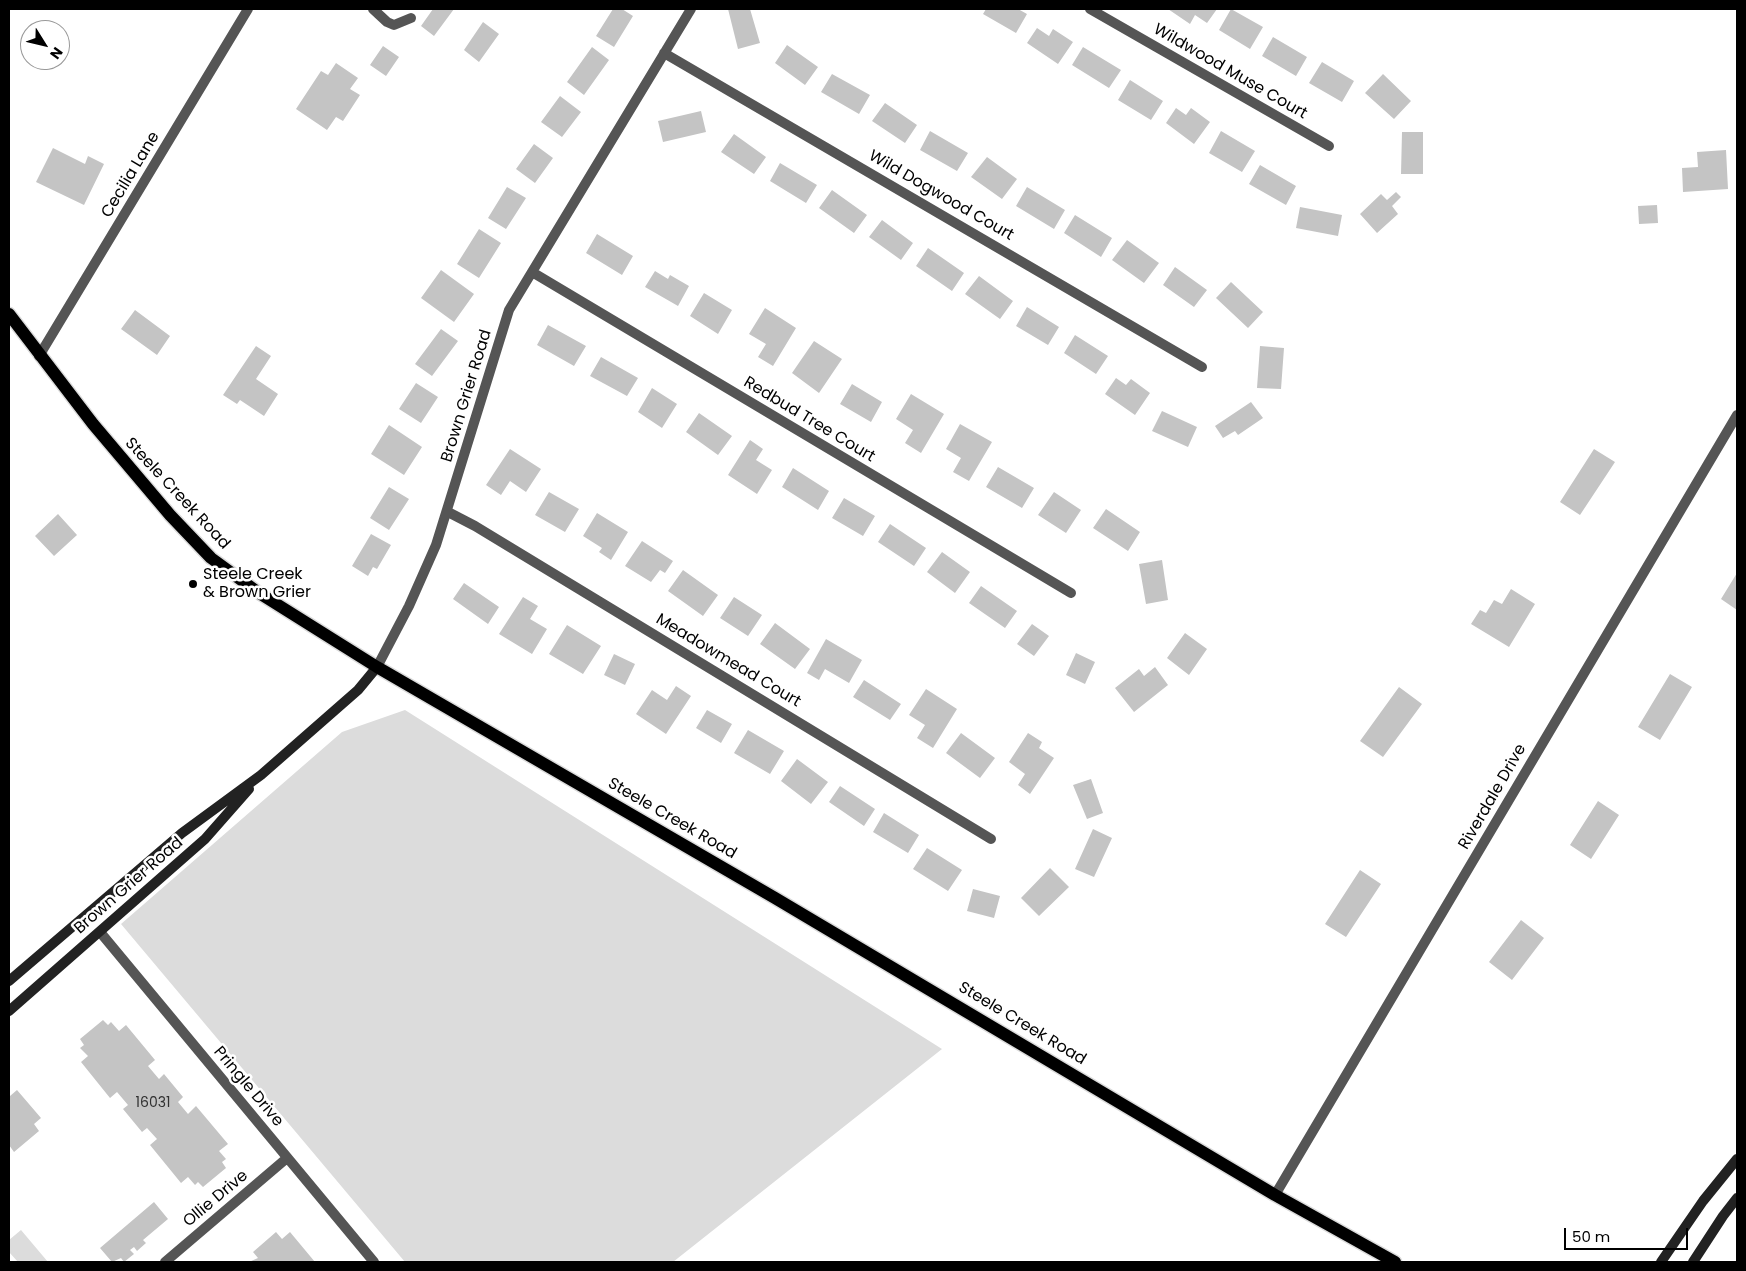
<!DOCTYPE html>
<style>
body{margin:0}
#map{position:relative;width:1746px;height:1271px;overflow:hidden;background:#fff;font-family:Poppins,sans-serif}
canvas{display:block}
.frame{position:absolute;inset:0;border:10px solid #000;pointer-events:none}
.north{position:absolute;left:20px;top:20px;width:50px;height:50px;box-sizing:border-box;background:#fff;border:1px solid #999;border-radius:50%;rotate:126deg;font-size:14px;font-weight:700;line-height:20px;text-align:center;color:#000}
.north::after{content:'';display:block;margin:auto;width:18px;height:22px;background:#000;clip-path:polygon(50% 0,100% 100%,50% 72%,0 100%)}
.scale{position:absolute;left:1564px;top:1228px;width:124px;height:22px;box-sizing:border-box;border:2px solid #000;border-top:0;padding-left:6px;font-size:15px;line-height:18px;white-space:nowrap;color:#000;-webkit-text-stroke:4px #fff;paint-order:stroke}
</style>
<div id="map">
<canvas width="1746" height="1271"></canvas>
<div class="frame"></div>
<div class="north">N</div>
<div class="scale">50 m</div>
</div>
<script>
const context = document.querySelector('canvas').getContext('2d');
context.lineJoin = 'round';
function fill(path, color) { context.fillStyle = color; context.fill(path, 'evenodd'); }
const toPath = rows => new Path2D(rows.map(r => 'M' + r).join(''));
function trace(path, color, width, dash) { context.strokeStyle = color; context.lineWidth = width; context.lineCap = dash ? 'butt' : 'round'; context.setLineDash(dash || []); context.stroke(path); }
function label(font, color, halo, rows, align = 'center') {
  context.font = font + ' Poppins,sans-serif'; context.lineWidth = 5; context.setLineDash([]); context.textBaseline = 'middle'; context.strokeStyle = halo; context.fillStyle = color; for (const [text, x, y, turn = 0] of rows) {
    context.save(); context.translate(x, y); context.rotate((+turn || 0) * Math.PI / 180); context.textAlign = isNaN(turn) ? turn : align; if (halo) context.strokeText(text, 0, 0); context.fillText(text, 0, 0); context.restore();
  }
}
fill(toPath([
 [405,710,942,1049,673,1262,405,1262,121,924,342,732],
 [21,1230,48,1262,18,1262,9,1252,9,1240]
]), '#dcdcdc');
fill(toPath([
 [433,9,454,9,434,36,421,26],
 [613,9,622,9,633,16,614,47,596,36],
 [728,9,750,9,760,43,738,49],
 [986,9,1018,9,1027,14,1016,33,983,14],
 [1168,9,1217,9,1207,23,1195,15,1190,24],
 [1231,9,1263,27,1250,49,1219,30],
 [483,22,499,34,479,62,464,50],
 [1037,28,1049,36,1053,29,1073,42,1058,64,1027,43],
 [1273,37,1307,57,1296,76,1262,56],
 [787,45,818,67,805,85,775,63],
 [383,46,399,57,386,76,370,65],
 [592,47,609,60,584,95,567,82],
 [1083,47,1121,70,1109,88,1072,65],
 [1322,62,1354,81,1342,102,1309,83],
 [336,63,358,78,350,89,360,95,343,121,336,117,327,130,296,109,321,71,328,75],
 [832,74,870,95,859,114,821,92],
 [1383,74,1411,101,1394,119,1365,93],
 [1130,80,1163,101,1151,120,1118,100],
 [560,96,581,112,562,137,541,122],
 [885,103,917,125,905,143,872,121],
 [1176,108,1186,115,1191,108,1210,122,1194,144,1166,123],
 [701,111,706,132,663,142,658,121],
 [930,131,968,153,957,171,920,150],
 [1221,131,1255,151,1242,172,1209,153],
 [1402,132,1423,132,1423,174,1401,174],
 [734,134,766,157,754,174,721,152],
 [534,144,553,158,535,183,516,169],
 [53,148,85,164,88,156,104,164,84,205,36,182],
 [1726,150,1728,189,1683,192,1682,168,1698,167,1697,152],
 [987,157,1017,179,1002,199,971,177],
 [780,163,817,185,806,203,770,181],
 [1260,165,1296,186,1286,205,1249,184],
 [507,187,526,198,506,229,488,218],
 [1027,187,1065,210,1054,229,1016,206],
 [832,190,867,215,854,233,819,208],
 [1396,192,1401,197,1392,206,1398,214,1377,233,1360,214,1381,194,1387,200],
 [1657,205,1658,223,1639,224,1638,206],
 [1300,207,1342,215,1338,236,1296,228],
 [1075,215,1112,238,1101,257,1064,233],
 [882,220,913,243,901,260,869,237],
 [479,229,501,243,479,278,457,264],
 [597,234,633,256,622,275,586,253],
 [1127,240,1159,263,1144,283,1112,260],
 [928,248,964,273,952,291,916,266],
 [1175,267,1207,290,1194,307,1163,285],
 [441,270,474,294,454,322,421,298],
 [655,271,668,279,670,275,689,286,678,306,645,287],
 [979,276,1013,301,1000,319,965,294],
 [1231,282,1263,312,1248,328,1216,298],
 [704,293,732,310,718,334,690,316],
 [1027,307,1059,327,1048,345,1016,326],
 [765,308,796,328,773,366,758,357,766,344,749,334],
 [135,310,170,336,157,355,121,329],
 [548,325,586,346,574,366,537,345],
 [441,329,458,341,432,376,415,364],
 [1075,335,1108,356,1096,374,1064,353],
 [814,341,842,359,819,393,792,373],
 [256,346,271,356,256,379,278,394,264,416,240,400,237,404,223,395],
 [1260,346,1284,348,1281,389,1257,388],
 [601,357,638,378,627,396,590,376],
 [1116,378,1126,385,1131,379,1150,393,1135,415,1105,394],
 [416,383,438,397,421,423,399,409],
 [852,384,882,402,871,422,840,404],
 [652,388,677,404,662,428,638,412],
 [911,394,944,414,921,453,905,443,913,430,896,419],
 [1251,402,1263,418,1238,435,1235,431,1223,438,1215,426],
 [1162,411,1197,427,1188,447,1152,431],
 [699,413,732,436,718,455,686,432],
 [960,424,992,442,969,481,953,472,961,458,946,449],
 [389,425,422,447,404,475,371,454],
 [750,440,763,449,756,460,772,470,757,494,728,475],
 [510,449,541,469,526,492,510,481,501,495,486,485],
 [1594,449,1615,462,1580,515,1560,502],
 [998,467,1034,488,1022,508,986,487],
 [793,468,829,491,818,510,782,487],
 [389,487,409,499,389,530,370,518],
 [549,492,579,509,565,532,535,515],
 [1054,492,1081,510,1066,533,1038,515],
 [844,498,875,516,863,536,832,518],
 [1106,509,1140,532,1128,551,1093,528],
 [597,513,628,532,611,560,599,552,602,548,583,536],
 [58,514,77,535,54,556,35,536],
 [890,524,926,548,914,566,878,542],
 [371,534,391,545,377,569,373,567,368,576,352,566],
 [642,541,673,561,665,573,660,570,651,582,625,566],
 [942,552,970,572,955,593,927,572],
 [1162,560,1168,600,1146,604,1139,564],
 [683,570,718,595,703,616,668,591],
 [1737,573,1737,610,1721,599],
 [464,583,499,607,488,624,453,599],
 [981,586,1017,611,1005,628,969,603],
 [1511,589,1535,604,1509,647,1471,624,1480,610,1486,613,1494,600,1502,604],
 [523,597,538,606,530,619,547,629,532,654,499,634],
 [734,597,762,615,748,636,720,618],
 [775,623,810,649,795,669,760,644],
 [1032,624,1049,636,1034,656,1017,644],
 [567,625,601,646,583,674,549,654],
 [1185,633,1207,649,1189,675,1167,658],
 [826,639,862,660,849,683,825,669,819,680,807,673],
 [1076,653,1095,662,1085,684,1066,675],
 [614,654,635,664,625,685,604,675],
 [1155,667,1168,685,1134,712,1115,688,1139,669,1144,676],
 [1670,674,1692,687,1660,740,1638,727],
 [864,680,901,704,890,720,853,697],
 [676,686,691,696,666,734,636,714,652,690,667,700],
 [1399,687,1422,704,1383,757,1360,741],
 [926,689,957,709,933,748,917,738,925,725,909,715],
 [707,710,732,724,721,743,696,728],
 [748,730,784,751,770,774,734,753],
 [961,733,995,758,980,778,946,753],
 [1028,733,1042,742,1039,748,1054,758,1030,794,1018,785,1025,774,1009,762],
 [797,759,828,782,811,804,781,781],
 [1091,779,1103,813,1087,819,1073,785],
 [840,786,875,809,864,826,829,802],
 [1598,801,1619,815,1591,859,1570,845],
 [884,813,919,835,908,853,873,832],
 [1093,829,1112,838,1094,877,1075,869],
 [927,848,962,870,948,891,913,869],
 [1050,868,1069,887,1039,916,1021,898],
 [1360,870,1381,884,1346,937,1325,924],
 [973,889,1000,896,994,918,967,911],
 [1521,920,1544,938,1512,980,1489,962],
 [103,1020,108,1025,111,1022,119,1031,126,1025,155,1060,148,1066,159,1079,164,1074,183,1097,178,1102,188,1114,196,1106,228,1144,219,1151,226,1159,222,1162,226,1168,203,1187,198,1182,195,1185,188,1177,181,1183,150,1145,157,1139,147,1128,142,1132,123,1109,128,1105,117,1092,110,1098,81,1062,88,1056,80,1048,84,1045,80,1039],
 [17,1090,41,1118,34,1124,39,1131,14,1152,9,1145,9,1094,10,1096],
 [154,1202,168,1219,143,1240,146,1243,137,1251,134,1247,130,1250,134,1254,124,1262,121,1258,112,1262,100,1248],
 [276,1232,282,1239,290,1232,315,1262,249,1262,258,1258,253,1252]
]), '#c4c4c4');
const primary = toPath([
 [9,314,93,424,170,515,211,558,259,593,377,667,775,898,1275,1195,1395,1262]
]);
trace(primary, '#dbdbdb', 15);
trace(toPath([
 [373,9,387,22,394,25,411,18]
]), '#555', 10);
trace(toPath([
 [1090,9,1329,146],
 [664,53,1202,367],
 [532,272,1071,593],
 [39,356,248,9],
 [448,512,475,526,991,839],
 [377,667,409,606,436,545,509,310,691,9],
 [100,932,374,1262],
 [1275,1195,1737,415],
 [165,1262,287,1158]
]), '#555', 10);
trace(toPath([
 [9,981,182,833,261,775,358,690,377,667],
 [9,1011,205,839,249,789],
 [1661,1262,1703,1201,1737,1159],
 [1693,1262,1723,1216,1737,1198]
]), '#222', 10);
trace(primary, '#000', 12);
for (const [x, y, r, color] of [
 [193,584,5,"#000"]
]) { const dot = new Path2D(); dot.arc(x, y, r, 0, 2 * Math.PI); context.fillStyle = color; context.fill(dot); trace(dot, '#fff', 2); }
label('14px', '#313131', null, [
 ["16031",153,1103]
]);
label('16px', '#000', '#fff', [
 ["Wildwood Muse Court",1230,72,30],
 ["Cecilia Lane",131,175,-59],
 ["Wild Dogwood Court",941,196,30],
 ["Brown Grier Road",467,396,-73],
 ["Redbud Tree Court",809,420,31],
 ["Steele Creek Road",177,494,47],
 ["Meadowmead Court",728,661,31],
 ["Riverdale Drive",1493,797,-60],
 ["Steele Creek Road",672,819,30],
 ["Brown Grier Road",129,886,-41],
 ["Steele Creek Road",1022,1024,31],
 ["Pringle Drive",248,1087,50],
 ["Ollie Drive",216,1199,-40]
]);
label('16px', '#000', '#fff', [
 ["Steele Creek",203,575],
 ["& Brown Grier",203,593]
], 'left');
</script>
